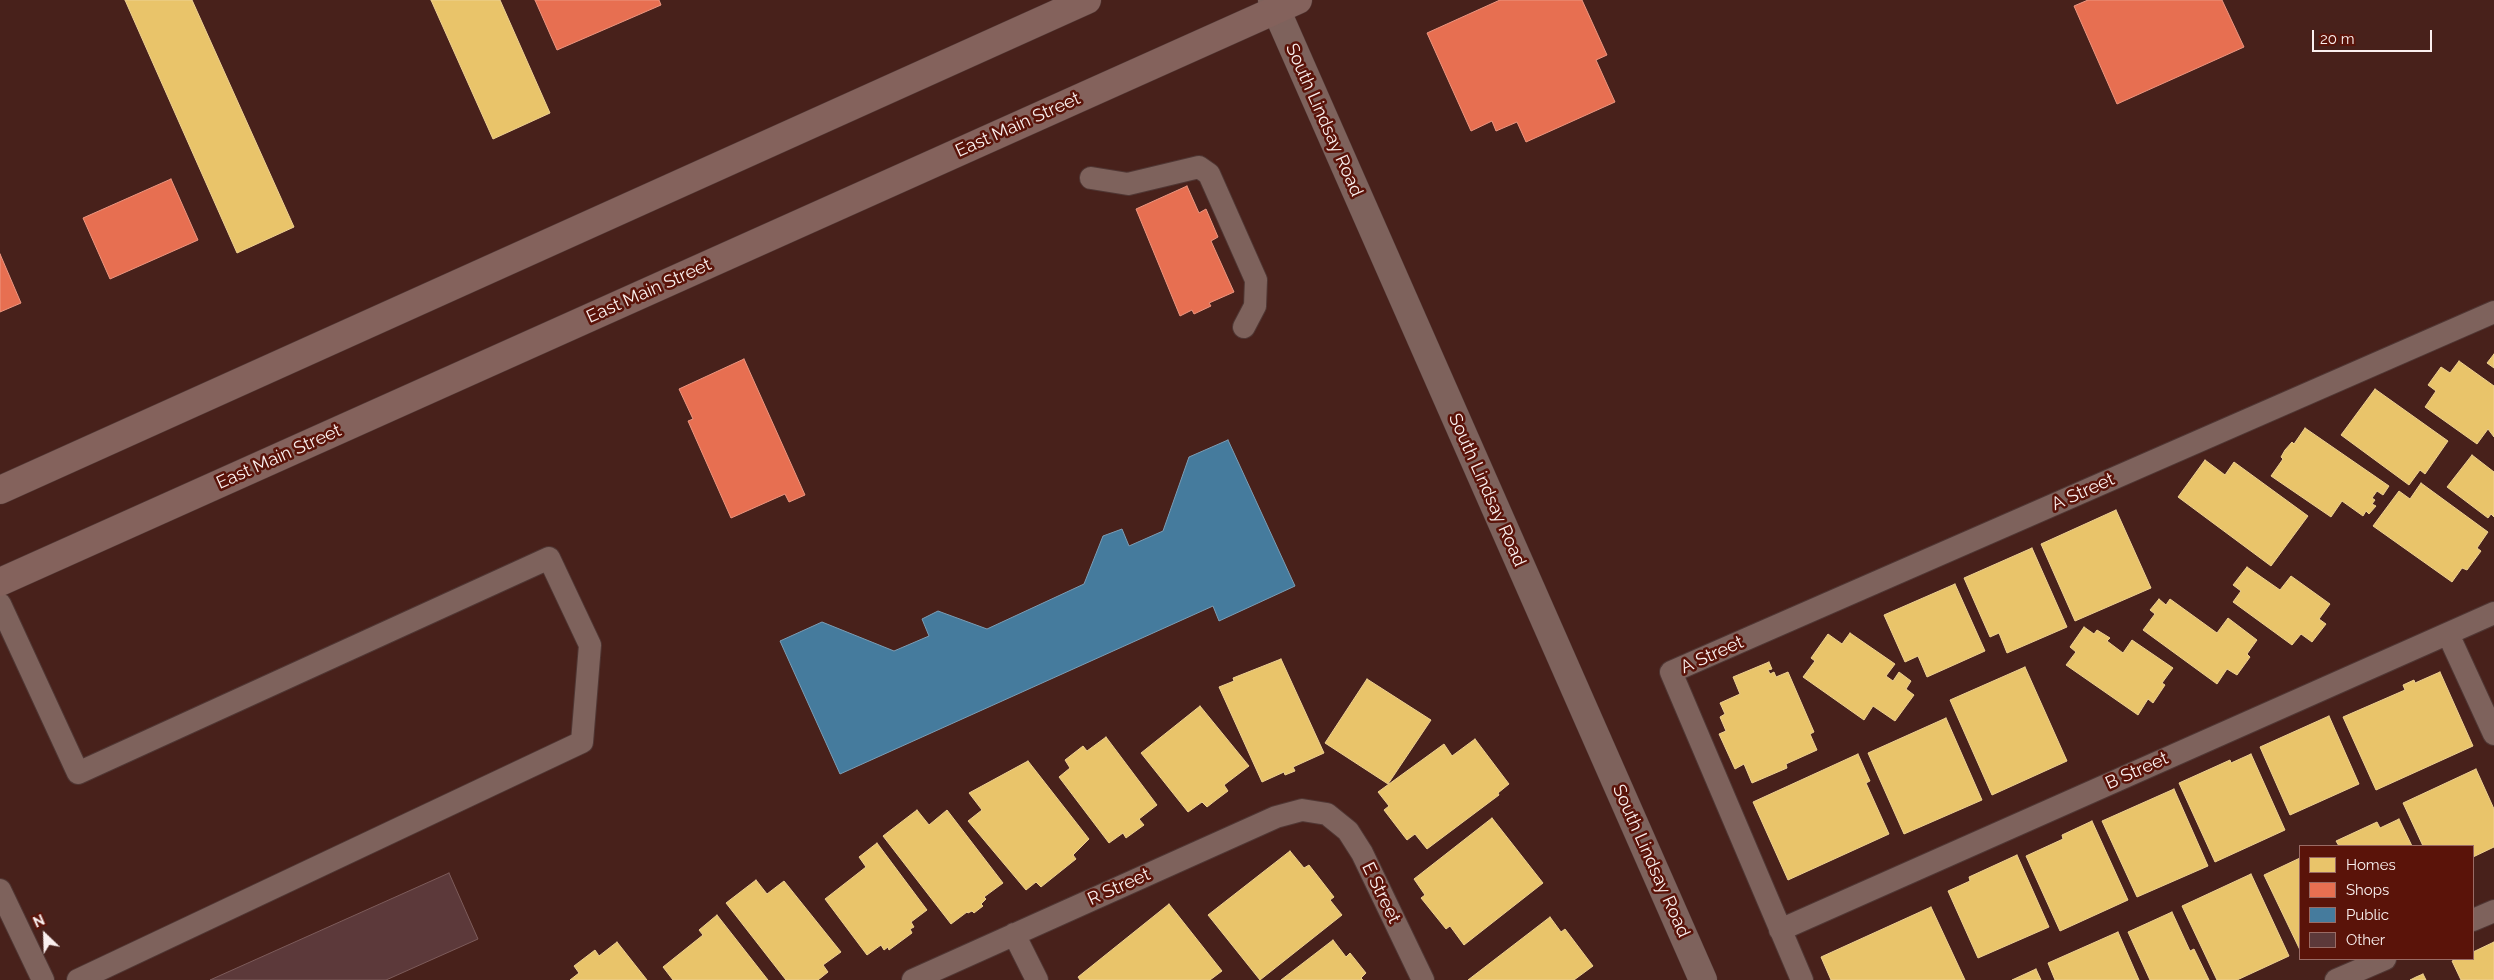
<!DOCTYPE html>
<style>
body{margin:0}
#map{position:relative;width:2494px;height:980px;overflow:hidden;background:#48211b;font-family:Raleway,sans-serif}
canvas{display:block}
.legend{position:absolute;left:2299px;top:845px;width:175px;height:115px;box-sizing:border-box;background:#5a1309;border:1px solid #9a6b65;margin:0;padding:6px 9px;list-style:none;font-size:15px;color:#faf0ef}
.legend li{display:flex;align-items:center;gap:10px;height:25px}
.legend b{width:25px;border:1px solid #9a6b65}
.north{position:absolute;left:20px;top:910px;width:50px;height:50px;-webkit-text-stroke:4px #5a1309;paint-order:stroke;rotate:336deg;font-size:14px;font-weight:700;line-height:20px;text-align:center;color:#faf0ef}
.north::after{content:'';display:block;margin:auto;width:18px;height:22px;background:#faf0ef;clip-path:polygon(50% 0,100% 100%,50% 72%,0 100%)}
.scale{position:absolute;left:2312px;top:30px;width:120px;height:22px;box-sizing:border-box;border:2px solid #faf0ef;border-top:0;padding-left:6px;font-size:15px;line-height:18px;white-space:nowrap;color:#faf0ef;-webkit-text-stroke:4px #5a1309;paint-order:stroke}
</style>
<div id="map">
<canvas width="2494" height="980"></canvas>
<ul class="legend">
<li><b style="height:14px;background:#e9c46a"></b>Homes</li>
<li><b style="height:14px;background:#e76f51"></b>Shops</li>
<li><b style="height:14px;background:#457b9d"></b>Public</li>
<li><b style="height:14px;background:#5c393a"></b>Other</li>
</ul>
<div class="north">N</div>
<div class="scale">20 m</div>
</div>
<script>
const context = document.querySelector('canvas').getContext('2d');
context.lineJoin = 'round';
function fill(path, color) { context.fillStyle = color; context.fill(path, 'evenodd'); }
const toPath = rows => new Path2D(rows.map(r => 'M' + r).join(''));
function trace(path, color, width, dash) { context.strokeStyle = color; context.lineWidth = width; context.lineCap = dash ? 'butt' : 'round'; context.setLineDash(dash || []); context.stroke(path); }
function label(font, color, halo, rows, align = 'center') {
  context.font = font + ' Raleway,sans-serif'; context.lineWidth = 5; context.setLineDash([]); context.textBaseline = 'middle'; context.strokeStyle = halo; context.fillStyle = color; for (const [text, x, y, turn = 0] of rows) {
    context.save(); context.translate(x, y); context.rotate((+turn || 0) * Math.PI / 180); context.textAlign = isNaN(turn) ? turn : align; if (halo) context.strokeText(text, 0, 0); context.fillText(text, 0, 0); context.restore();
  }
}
const homes = toPath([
 [125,0,192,0,294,227,237,253,125,0],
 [431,0,500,0,550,113,493,139,431,0],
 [2494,354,2494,368,2487,363,2494,354],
 [2459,361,2494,386,2494,437,2488,429,2477,444,2425,407,2436,391,2428,385,2441,367,2450,373,2459,361],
 [2375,389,2448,441,2425,474,2420,470,2409,485,2341,435,2375,389],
 [2305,428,2389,486,2383,495,2377,491,2372,498,2375,500,2372,504,2376,506,2369,514,2366,511,2363,516,2342,501,2331,517,2271,476,2283,459,2281,457,2285,450,2292,442,2294,444,2305,428],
 [2472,455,2494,472,2494,517,2491,514,2488,518,2447,487,2472,455],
 [2205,460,2225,475,2234,462,2308,516,2271,566,2178,497,2205,460],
 [2421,483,2488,532,2477,548,2481,551,2467,570,2462,568,2452,582,2373,526,2399,491,2410,499,2421,483],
 [2116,510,2151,588,2075,621,2041,544,2116,510],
 [2032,548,2067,627,2007,653,1999,633,1990,637,1964,578,2032,548],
 [2247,567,2280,590,2291,576,2330,604,2319,619,2326,624,2312,642,2301,634,2292,645,2233,602,2241,591,2233,585,2247,567],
 [1955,584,1985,651,1927,677,1918,656,1905,662,1884,615,1955,584],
 [2159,599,2166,605,2170,599,2217,633,2228,618,2257,640,2247,654,2250,657,2237,675,2227,669,2217,684,2143,630,2155,614,2150,610,2159,599],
 [2084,627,2094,634,2097,630,2110,638,2107,641,2123,653,2132,640,2173,668,2162,683,2165,685,2153,703,2148,699,2138,715,2066,665,2076,652,2070,647,2084,627],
 [1850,633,1895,664,1886,676,1893,681,1899,672,1911,681,1906,689,1914,695,1895,721,1873,706,1864,720,1803,677,1815,661,1811,658,1828,634,1842,644,1850,633],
 [1281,659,1324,753,1293,767,1295,771,1285,775,1284,772,1262,782,1219,687,1234,681,1233,678,1281,659],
 [1769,662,1772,669,1768,670,1770,674,1774,672,1776,677,1788,672,1814,732,1810,734,1817,750,1786,764,1787,768,1752,783,1744,764,1735,769,1719,734,1726,731,1720,717,1725,714,1720,703,1740,694,1733,677,1769,662],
 [2025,667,2067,761,1992,795,1950,700,2025,667],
 [2440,672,2473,746,2376,790,2343,717,2405,690,2403,685,2414,680,2415,683,2440,672],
 [1367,679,1431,720,1388,784,1325,743,1367,679],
 [1200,706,1249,766,1224,785,1228,791,1216,800,1207,807,1202,802,1188,812,1141,753,1200,706],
 [2329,716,2359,784,2290,815,2260,747,2329,716],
 [1946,718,1982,800,1904,834,1868,753,1946,718],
 [1106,737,1157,805,1139,819,1144,825,1126,838,1123,833,1109,843,1059,777,1070,768,1065,760,1083,746,1087,751,1106,737],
 [1475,739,1509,784,1498,793,1499,795,1427,849,1415,834,1407,840,1384,810,1389,806,1378,792,1444,744,1452,756,1475,739],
 [1858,754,1870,781,1866,783,1889,834,1788,880,1753,802,1858,754],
 [2251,754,2285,830,2215,862,2179,783,2230,760,2231,763,2251,754],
 [1028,761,1089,839,1073,855,1076,859,1041,887,1036,882,1026,890,968,821,982,810,969,793,1028,761],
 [2476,769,2494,809,2494,847,2473,857,2473,846,2423,846,2403,803,2476,769],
 [2174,789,2208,866,2137,897,2102,821,2174,789],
 [917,810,929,825,947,810,1003,883,984,897,986,899,981,904,983,906,974,913,972,911,968,913,967,912,951,924,883,836,917,810],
 [1492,818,1543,883,1464,945,1450,926,1446,929,1421,898,1425,895,1414,879,1492,818],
 [2399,819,2412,846,2339,846,2336,841,2377,822,2380,828,2399,819],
 [2092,821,2128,900,2060,931,2026,856,2063,839,2062,835,2092,821],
 [877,843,927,910,911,922,914,927,910,929,912,933,889,950,888,947,884,950,881,945,867,955,825,899,866,867,859,857,877,843],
 [1290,851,1304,868,1309,865,1334,897,1330,900,1342,915,1260,980,1208,915,1290,851],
 [2017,855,2049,927,1978,958,1948,891,1970,881,1969,877,2017,855],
 [2300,858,2300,950,2264,875,2300,858],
 [2251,874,2289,956,2237,980,2217,980,2182,906,2251,874],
 [756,880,767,894,784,881,841,952,823,965,828,972,818,980,786,980,726,903,756,880],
 [1169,904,1222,971,1210,980,1080,980,1078,977,1169,904],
 [1931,907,1965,980,1831,980,1821,957,1931,907],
 [2172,912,2190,951,2194,949,2209,980,2150,980,2128,932,2172,912],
 [717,915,768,980,673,980,663,967,703,935,699,930,717,915],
 [1550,917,1561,932,1565,929,1593,966,1574,980,1468,980,1550,917],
 [2118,932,2139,980,2055,980,2048,963,2118,932],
 [1333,940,1346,957,1350,953,1366,973,1361,978,1363,980,1281,980,1333,940],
 [617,942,647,980,570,980,579,973,574,966,595,950,599,956,617,942],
 [2494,942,2494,980,2461,980,2452,961,2457,959,2473,959,2473,952,2494,942],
 [2036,969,2041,980,2012,980,2036,969],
 [2423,974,2426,980,2410,980,2416,977,2423,974]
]);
fill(homes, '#e9c46a');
trace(homes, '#eed192', 1);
const shops = toPath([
 [535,0,659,0,661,5,557,50,535,0],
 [1500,0,1582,0,1607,55,1596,60,1615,102,1526,142,1517,122,1496,131,1492,121,1471,131,1427,33,1500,0],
 [2088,0,2222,0,2244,47,2117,104,2074,6,2088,0],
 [171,179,198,240,110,279,83,218,171,179],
 [1187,186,1199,213,1206,209,1218,237,1211,241,1234,292,1209,303,1211,306,1194,314,1192,310,1180,316,1136,209,1187,186],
 [0,254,21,303,0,312,0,254],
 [744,359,805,495,789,502,785,494,731,518,688,421,693,419,679,389,744,359]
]);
fill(shops, '#e76f51');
trace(shops, '#ed9680', 1);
const public = toPath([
 [1228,440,1295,586,1219,621,1213,606,840,774,780,641,822,622,894,651,929,636,922,619,938,611,987,629,1084,584,1103,536,1122,529,1129,546,1163,531,1189,457,1228,440]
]);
fill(public, '#457b9d');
trace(public, '#7b9eb6', 1);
const building = toPath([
 [449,873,478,939,386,980,210,980,449,873]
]);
fill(building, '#5c393a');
trace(building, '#7d5c5b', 1);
const service = toPath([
 [1091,178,1128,184,1199,167,1209,174,1256,280,1255,306,1244,327],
 [0,604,78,773,549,558,590,645,582,742,78,980],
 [2448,634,2494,734],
 [0,890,43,980],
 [2473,920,2494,911],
 [1780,930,2494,613],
 [1014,934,1037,980],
 [913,980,1276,817,1302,810,1327,814,1348,831,1362,853,1423,980],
 [1802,980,1671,672,2494,312],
 [2336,980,2385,959]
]);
const secondary = toPath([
 [1272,0,1703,980]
]);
const primary = toPath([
 [0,490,1087,0],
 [0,582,1298,0]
]);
trace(service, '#503734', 24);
trace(secondary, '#503734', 29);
trace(primary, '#503734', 29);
trace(service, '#7e625c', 22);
trace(secondary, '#7e625c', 28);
trace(primary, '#84625c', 28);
label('18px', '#faf0ef', '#5a1309', [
 ["South Lindsay Road",1324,120,66],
 ["East Main Street",1018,125,-24],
 ["East Main Street",649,291,-24],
 ["East Main Street",279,457,-24],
 ["South Lindsay Road",1487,490,66],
 ["A Street",2083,492,-24],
 ["A Street",1712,655,-24],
 ["B Street",2137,771,-24],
 ["South Lindsay Road",1651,861,66],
 ["R Street",1119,887,-24],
 ["E Street",1381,893,64]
]);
</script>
